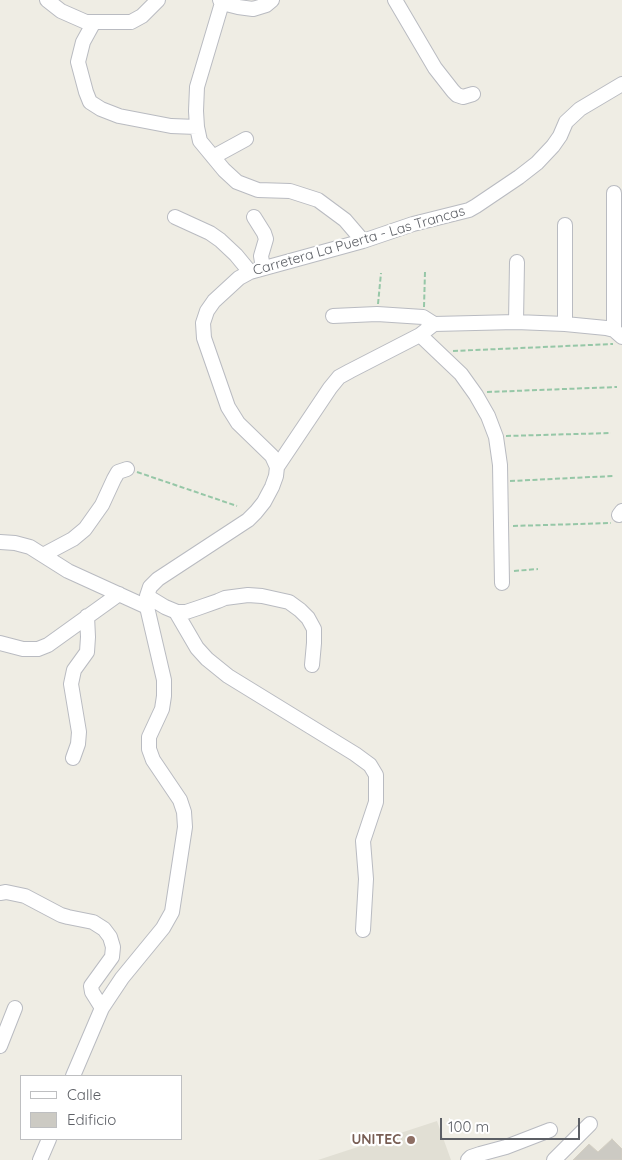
<!DOCTYPE html>
<style>
body{margin:0}
#map{position:relative;width:622px;height:1160px;overflow:hidden;background:#efede4;font-family:Quicksand,sans-serif}
canvas{display:block}
.legend{position:absolute;left:20px;top:1075px;width:162px;height:65px;box-sizing:border-box;background:#fff;border:1px solid #bebfc1;margin:0;padding:6px 9px;list-style:none;font-size:15px;color:#5c5f65}
.legend li{display:flex;align-items:center;gap:10px;height:25px}
.legend b{width:25px;border:1px solid #bebfc1}
.scale{position:absolute;left:440px;top:1118px;width:140px;height:22px;box-sizing:border-box;border:2px solid #5c5f65;border-top:0;padding-left:6px;font-size:15px;line-height:18px;white-space:nowrap;color:#5c5f65;-webkit-text-stroke:4px #fff;paint-order:stroke}
</style>
<div id="map">
<canvas width="622" height="1160"></canvas>
<ul class="legend">
<li><b style="height:6px;background:#fff"></b>Calle</li>
<li><b style="height:14px;background:#cccac3"></b>Edificio</li>
</ul>
<div class="scale">100 m</div>
</div>
<script>
const context = document.querySelector('canvas').getContext('2d');
context.lineJoin = 'round';
function fill(path, color) { context.fillStyle = color; context.fill(path, 'evenodd'); }
const toPath = rows => new Path2D(rows.map(r => 'M' + r).join(''));
function trace(path, color, width, dash) { context.strokeStyle = color; context.lineWidth = width; context.lineCap = dash ? 'butt' : 'round'; context.setLineDash(dash || []); context.stroke(path); }
function label(font, color, halo, rows, align = 'center') {
  context.font = font + ' Quicksand,sans-serif'; context.lineWidth = 4.5; context.setLineDash([]); context.textBaseline = 'middle'; context.strokeStyle = halo; context.fillStyle = color; for (const [text, x, y, turn = 0] of rows) {
    context.save(); context.translate(x, y); context.rotate((+turn || 0) * Math.PI / 180); context.textAlign = isNaN(turn) ? turn : align; if (halo) context.strokeText(text, 0, 0); context.fillText(text, 0, 0); context.restore();
  }
}
fill(toPath([
 [437,1121,451,1160,318,1160]
]), '#e1dfd4');
const building = toPath([
 [612,1139,622,1149,622,1160,573,1160,589,1144,598,1152,612,1139]
]);
fill(building, '#cccac3');
trace(building, '#d4cfc2', 1);
const minor = toPath([
 [47,0,61,11,86,22,131,22,142,16,158,0],
 [220,0,222,3,238,7,253,9,266,5,272,0],
 [395,0,435,68,453,91,457,95,463,97,473,94],
 [94,22,83,42,78,62,86,92,90,102,101,109,119,116,171,126,197,127,200,141,224,170,237,182,258,190,290,191,318,200,345,220,363,241],
 [197,127,196,111,197,87,222,3],
 [213,157,246,139],
 [614,193,614,330],
 [175,217,210,233,220,240,236,255,250,272],
 [254,217,264,233,266,239,261,256,263,268],
 [333,316,377,314,423,317,434,324],
 [516,322,517,262],
 [565,324,565,225],
 [420,335,461,374,476,395,488,416,496,437,500,465,502,583],
 [277,467,330,388,339,377,350,371,420,335,434,324,516,322,565,324,606,328,614,330,622,337],
 [619,515,622,511],
 [0,542,15,543,30,547,68,571,147,607],
 [43,555,73,539,85,529,102,505,114,479,118,472,127,469],
 [147,596,165,607,177,612,186,612,198,608,218,601,225,598,248,595,262,596,289,602,300,610,308,618,314,629,314,643,312,665],
 [176,612,197,648,207,659,228,676,355,754,370,765,376,775,376,802,363,841,366,879,363,930],
 [0,643,23,649,38,649,48,645,119,594],
 [73,758,78,744,79,732,71,684,74,670,87,652,88,637,87,616],
 [0,893,6,892,25,896,61,915,68,917,93,922,104,929,110,937,113,947,112,957,91,986,92,992,102,1008],
 [0,1046,15,1008],
 [73,1076,102,1008,122,978,163,928,172,912,185,827,184,812,180,800,153,760,149,749,149,737,162,709,164,696,164,680,147,607,147,596,150,587,158,579,248,520,256,512,264,502,272,487,276,476,277,467,272,456,238,423,228,407,204,338,203,323,207,311,214,301,239,278,250,272,363,241,413,224,469,210,476,206,519,177,537,163,553,146,560,136,566,122,580,109,622,84],
 [40,1160,49,1139],
 [468,1160,471,1157,480,1154,506,1147,550,1130],
 [554,1160,590,1124]
]);
trace(minor, '#b9bbc1', 16);
trace(toPath([
 [378,304,381,273],
 [424,307,425,272],
 [453,351,613,344],
 [487,392,617,387],
 [506,436,611,433],
 [137,472,237,506],
 [510,481,613,476],
 [513,526,611,523],
 [514,571,538,569]
]), '#96c7a7', 2, [5, 2.5]);
trace(minor, '#fff', 14);
for (const [x, y, r, color] of [
 [411,1140,5,"#8d6e63"]
]) { const dot = new Path2D(); dot.arc(x, y, r, 0, 2 * Math.PI); context.fillStyle = color; context.fill(dot); trace(dot, '#fff', 2); }
label('14px', '#5c5f65', '#fff', [
 ["Carretera La Puerta - Las Trancas",359,241,-16]
]);
label('bold 14px', '#785e54', '#fff', [
 ["UNITEC",401,1140]
], 'right');
</script>
